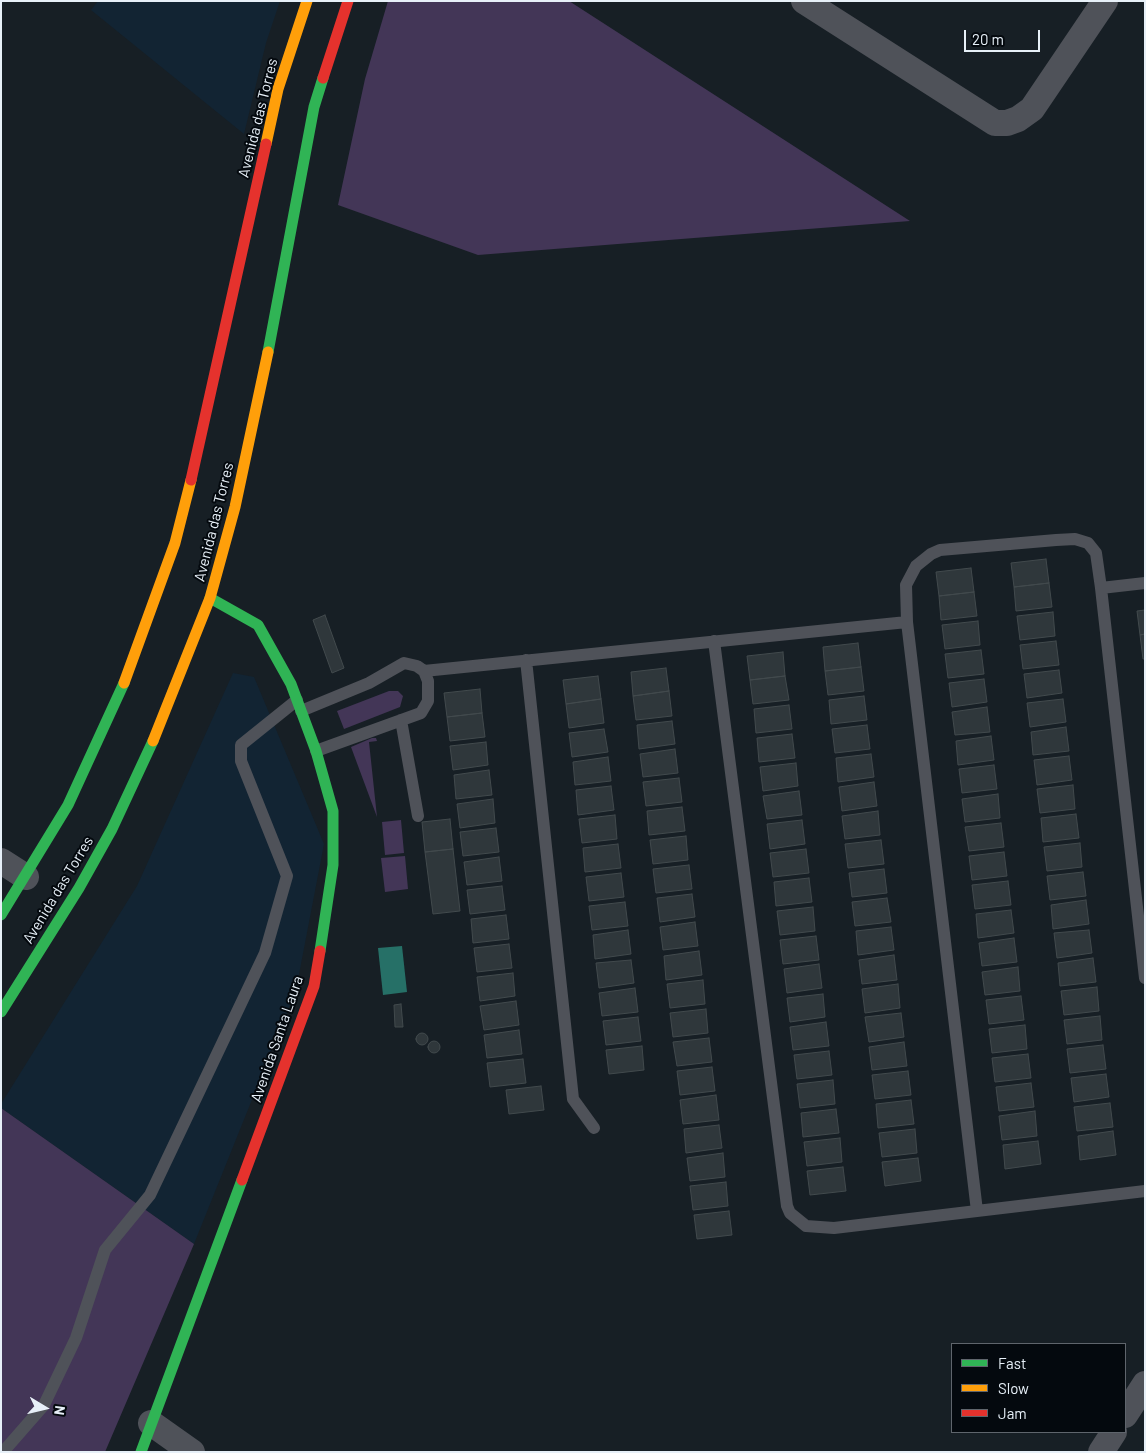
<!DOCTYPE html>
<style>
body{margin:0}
#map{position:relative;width:1146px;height:1453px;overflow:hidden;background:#171f25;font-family:Barlow,sans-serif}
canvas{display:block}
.frame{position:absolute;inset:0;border:2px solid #e7f0f8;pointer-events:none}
.legend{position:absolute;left:951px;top:1343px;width:175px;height:90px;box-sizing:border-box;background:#04090e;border:1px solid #5f656c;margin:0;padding:6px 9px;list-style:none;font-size:15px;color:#e7f0f8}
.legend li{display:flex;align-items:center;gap:10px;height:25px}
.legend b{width:25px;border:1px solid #5f656c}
.north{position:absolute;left:20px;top:1383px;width:50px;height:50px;-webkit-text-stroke:4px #04090e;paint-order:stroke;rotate:99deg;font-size:14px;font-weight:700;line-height:20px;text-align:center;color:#e7f0f8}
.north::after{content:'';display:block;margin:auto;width:18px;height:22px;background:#e7f0f8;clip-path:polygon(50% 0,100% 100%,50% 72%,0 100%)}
.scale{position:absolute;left:964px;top:30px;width:76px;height:22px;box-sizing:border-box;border:2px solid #e7f0f8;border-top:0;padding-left:6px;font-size:15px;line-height:18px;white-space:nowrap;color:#e7f0f8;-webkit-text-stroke:4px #04090e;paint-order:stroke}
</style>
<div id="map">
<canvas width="1146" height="1453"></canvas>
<div class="frame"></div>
<ul class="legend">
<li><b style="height:6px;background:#30b455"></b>Fast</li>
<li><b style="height:6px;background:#ff9f0a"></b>Slow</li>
<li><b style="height:6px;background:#e5322d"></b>Jam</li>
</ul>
<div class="north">N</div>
<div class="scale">20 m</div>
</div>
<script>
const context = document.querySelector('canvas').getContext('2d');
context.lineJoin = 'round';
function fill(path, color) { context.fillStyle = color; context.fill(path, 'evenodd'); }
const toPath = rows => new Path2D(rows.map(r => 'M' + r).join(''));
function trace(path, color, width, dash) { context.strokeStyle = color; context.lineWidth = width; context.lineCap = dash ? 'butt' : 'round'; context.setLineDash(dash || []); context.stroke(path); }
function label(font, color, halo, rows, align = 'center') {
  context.font = font + ' Barlow,sans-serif'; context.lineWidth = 4; context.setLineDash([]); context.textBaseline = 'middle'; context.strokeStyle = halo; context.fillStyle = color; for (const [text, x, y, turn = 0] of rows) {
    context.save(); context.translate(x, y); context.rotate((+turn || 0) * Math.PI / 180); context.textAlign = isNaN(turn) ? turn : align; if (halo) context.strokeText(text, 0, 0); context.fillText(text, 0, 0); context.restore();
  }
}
fill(toPath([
 [98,1,280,1,266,43,244,134,91,10],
 [233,673,254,677,324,844,296,990,194,1244,1,1108,1,1104,137,886]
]), '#122433');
fill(toPath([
 [388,1,569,1,910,221,478,255,338,205,365,79],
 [389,691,398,691,403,696,400,707,344,729,337,711],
 [372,738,376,738,377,741,369,742,377,817,351,747],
 [401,820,404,853,385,855,382,822],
 [405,856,408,889,385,892,381,858],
 [1,1108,194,1244,105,1452,1,1452]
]), '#433657');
fill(toPath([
 [402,946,407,992,383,995,378,948]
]), '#267067');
const building = toPath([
 [1046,559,1049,583,1014,587,1011,563,1046,559],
 [971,568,974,592,939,596,936,572,971,568],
 [1049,583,1052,607,1016,611,1014,587,1049,583],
 [974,592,977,616,941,620,939,596,974,592],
 [1145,610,1145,634,1140,635,1137,611,1145,610],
 [1053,612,1055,636,1020,640,1017,616,1053,612],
 [325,615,344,668,332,673,313,620,325,615],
 [978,621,980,645,945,649,942,625,978,621],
 [1145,634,1145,659,1143,659,1140,635,1145,634],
 [1056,641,1059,665,1023,669,1020,645,1056,641],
 [858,643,861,667,825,671,823,647,858,643],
 [981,650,984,674,948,678,945,654,981,650],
 [783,652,785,676,750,680,747,656,783,652],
 [861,667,864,691,828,695,825,671,861,667],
 [666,668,669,691,633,696,631,672,666,668],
 [1059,670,1062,693,1027,698,1024,674,1059,670],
 [598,676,601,699,566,704,563,680,598,676],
 [785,676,789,700,753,704,750,680,785,676],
 [984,679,987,702,952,707,949,683,984,679],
 [480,689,482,713,447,717,444,693,480,689],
 [669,691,672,716,636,720,633,696,669,691],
 [864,696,867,720,831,724,829,700,864,696],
 [601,699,604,723,569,728,566,704,601,699],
 [1063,699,1066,722,1030,727,1027,703,1063,699],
 [789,705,792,729,756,733,754,709,789,705],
 [987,707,990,732,955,735,952,712,987,707],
 [482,713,485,737,450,741,447,717,482,713],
 [672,721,675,744,639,749,637,725,672,721],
 [867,725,870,749,835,753,832,729,867,725],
 [1066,727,1069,751,1033,755,1031,732,1066,727],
 [604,729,608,752,572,757,569,733,604,729],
 [792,734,795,758,759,762,757,738,792,734],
 [991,736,994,760,958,765,956,741,991,736],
 [486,742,488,765,453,770,450,746,486,742],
 [675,749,678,773,643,777,640,754,675,749],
 [871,754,874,777,838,782,836,758,871,754],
 [1069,756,1072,780,1037,785,1034,760,1069,756],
 [608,757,611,781,575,785,573,762,608,757],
 [796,763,798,786,763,791,760,767,796,763],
 [994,765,997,789,962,793,959,769,994,765],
 [489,770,492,795,456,799,454,775,489,770],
 [679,778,682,802,646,806,643,782,679,778],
 [874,782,877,806,842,811,839,787,874,782],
 [1073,785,1075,809,1040,813,1037,789,1073,785],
 [611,786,614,810,578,815,576,790,611,786],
 [799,791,802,815,767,819,763,796,799,791],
 [998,794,1000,818,965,822,962,799,998,794],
 [493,799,495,823,460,828,457,804,493,799],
 [682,807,685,831,649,835,647,811,682,807],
 [878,811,880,835,845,839,842,816,878,811],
 [1076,814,1079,838,1043,842,1041,818,1076,814],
 [615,815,617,839,582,843,579,819,615,815],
 [450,819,453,849,425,852,422,822,450,819],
 [802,820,805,844,770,849,767,824,802,820],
 [1001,823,1004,847,969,851,965,827,1001,823],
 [496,828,499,852,463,856,460,832,496,828],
 [686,836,688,860,653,864,650,840,686,836],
 [881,840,884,864,848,868,845,844,881,840],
 [1080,843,1082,867,1047,871,1044,847,1080,843],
 [618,844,621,868,585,872,583,848,618,844],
 [453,849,460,911,433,914,425,852,453,849],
 [806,849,809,873,773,877,770,853,806,849],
 [1004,852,1007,876,972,880,969,856,1004,852],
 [499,857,502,881,467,885,464,862,499,857],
 [689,865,692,889,656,893,653,869,689,865],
 [884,869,887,893,852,897,849,873,884,869],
 [1083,872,1086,896,1050,900,1047,876,1083,872],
 [621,873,624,897,589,901,586,877,621,873],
 [809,878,812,902,776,906,774,882,809,878],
 [1008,881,1011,905,975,909,972,885,1008,881],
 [502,886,505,910,470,914,467,890,502,886],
 [692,894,695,917,660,922,657,898,692,894],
 [887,898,891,922,855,926,852,902,887,898],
 [1086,900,1089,924,1053,929,1051,905,1086,900],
 [625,902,628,926,592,930,589,906,625,902],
 [813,907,815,931,780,935,777,911,813,907],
 [1011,910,1014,933,978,938,976,914,1011,910],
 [506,915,509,939,473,943,471,919,506,915],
 [695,922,698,946,663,950,660,927,695,922],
 [891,927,894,950,858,955,856,931,891,927],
 [628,930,631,954,595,959,593,935,628,930],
 [1089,930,1092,953,1057,958,1054,933,1089,930],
 [816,936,819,960,783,964,780,940,816,936],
 [1014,938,1017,962,982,966,979,943,1014,938],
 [509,944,512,968,477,972,474,948,509,944],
 [699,951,702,975,666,980,664,956,699,951],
 [894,955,897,980,862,984,859,960,894,955],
 [1093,958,1096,982,1060,986,1058,963,1093,958],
 [631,960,634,983,599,988,596,963,631,960],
 [819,964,822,988,787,993,784,969,819,964],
 [1018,967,1020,991,985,995,982,972,1018,967],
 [513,973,515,996,480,1001,477,977,513,973],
 [703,980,705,1004,670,1008,667,984,703,980],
 [898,984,900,1008,865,1013,862,989,898,984],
 [1097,987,1099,1011,1064,1015,1061,991,1097,987],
 [635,988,638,1012,602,1016,599,993,635,988],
 [823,994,825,1017,790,1022,787,998,823,994],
 [1021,996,1024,1020,989,1024,986,1000,1021,996],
 [516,1001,519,1025,484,1030,480,1006,516,1001],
 [401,1004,403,1027,395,1027,394,1005,401,1004],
 [706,1009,708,1033,673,1037,670,1013,706,1009],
 [901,1013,904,1037,869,1042,865,1017,901,1013],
 [1100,1016,1102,1040,1067,1044,1064,1020,1100,1016],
 [638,1017,641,1041,606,1045,603,1021,638,1017],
 [826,1022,829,1046,793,1050,790,1027,826,1022],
 [1025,1025,1027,1049,992,1053,989,1029,1025,1025],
 [519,1030,522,1054,487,1058,484,1035,519,1030],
 '416 1039a6 6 0 1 1 12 0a6 6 0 1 1-12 0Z',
 [709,1038,712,1062,677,1066,673,1042,709,1038],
 '428 1047a6 6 0 1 1 12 0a6 6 0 1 1-12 0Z',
 [904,1042,907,1066,872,1070,869,1047,904,1042],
 [1103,1045,1106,1069,1070,1073,1067,1049,1103,1045],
 [642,1046,644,1070,609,1074,606,1050,642,1046],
 [829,1051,832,1075,797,1079,794,1055,829,1051],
 [1028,1054,1031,1078,995,1082,992,1058,1028,1054],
 [523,1059,526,1083,490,1087,487,1063,523,1059],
 [712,1067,715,1091,680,1095,677,1071,712,1067],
 [908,1071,911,1095,875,1099,872,1075,908,1071],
 [1106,1074,1109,1097,1074,1102,1071,1078,1106,1074],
 [833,1080,835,1104,800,1108,797,1084,833,1080],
 [1031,1083,1034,1107,999,1111,996,1087,1031,1083],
 [541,1086,544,1110,509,1114,506,1090,541,1086],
 [716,1095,719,1120,683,1124,680,1100,716,1095],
 [911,1100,914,1124,878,1128,876,1104,911,1100],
 [1110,1103,1113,1127,1077,1131,1074,1107,1110,1103],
 [836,1109,839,1133,803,1137,801,1113,836,1109],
 [1035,1111,1037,1136,1002,1140,999,1116,1035,1111],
 [719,1125,722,1148,686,1153,684,1129,719,1125],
 [915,1129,917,1153,882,1157,879,1133,915,1129],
 [1113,1131,1116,1155,1080,1160,1078,1136,1113,1131],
 [840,1138,842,1162,807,1166,804,1142,840,1138],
 [1038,1141,1041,1164,1005,1169,1003,1145,1038,1141],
 [723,1153,725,1177,690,1181,687,1158,723,1153],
 [918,1158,921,1181,885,1186,882,1162,918,1158],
 [843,1167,846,1191,810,1195,807,1171,843,1167],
 [726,1182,728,1206,693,1210,690,1186,726,1182],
 [729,1211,732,1235,697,1239,694,1215,729,1211]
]);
fill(building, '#2f373b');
trace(building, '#424a4d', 1);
trace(toPath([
 [1101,588,1145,583],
 [907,622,977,1211],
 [714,641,787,1206,790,1213,806,1226,834,1228,1145,1191],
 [526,660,573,1099,594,1128],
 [424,671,907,622,906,585,916,566,931,554,940,550,1056,540,1075,539,1088,543,1096,553,1101,588,1145,978],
 [301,711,369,683,404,663,417,666,424,671,428,681,428,701,421,713,316,751],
 [401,720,418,816],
 [3,1452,44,1405,76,1338,105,1250,150,1195,265,953,287,876,241,761,241,745,297,700]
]), '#4f5259', 12);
trace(toPath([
 [804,1,995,123,1007,123,1018,119,1032,109,1105,1],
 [1,861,26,877],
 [1125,1415,1145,1384],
 [151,1423,192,1452],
 [1101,1452,1114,1432]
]), '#4f5259', 26);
trace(toPath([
 [268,352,314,107,323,78],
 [210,598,258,625,291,684,316,751,333,811,333,865,320,951],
 [1,915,68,805,124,683],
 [1,1012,79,888,112,829,153,741],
 [141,1452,242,1180]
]), '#30b455', 11);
trace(toPath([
 [266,144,278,89,307,1],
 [124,683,175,543,191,480],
 [153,741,210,598,235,507,268,352]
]), '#ff9f0a', 11);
trace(toPath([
 [323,78,348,1],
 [191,480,266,144],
 [242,1180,314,986,320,951]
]), '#e5322d', 11);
label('15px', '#e7f0f8', '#04090e', [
 ["Avenida das Torres",258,118,-76],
 ["Avenida das Torres",214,522,-76],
 ["Avenida das Torres",58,890,-59],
 ["Avenida Santa Laura",277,1039,-71]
]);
</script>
